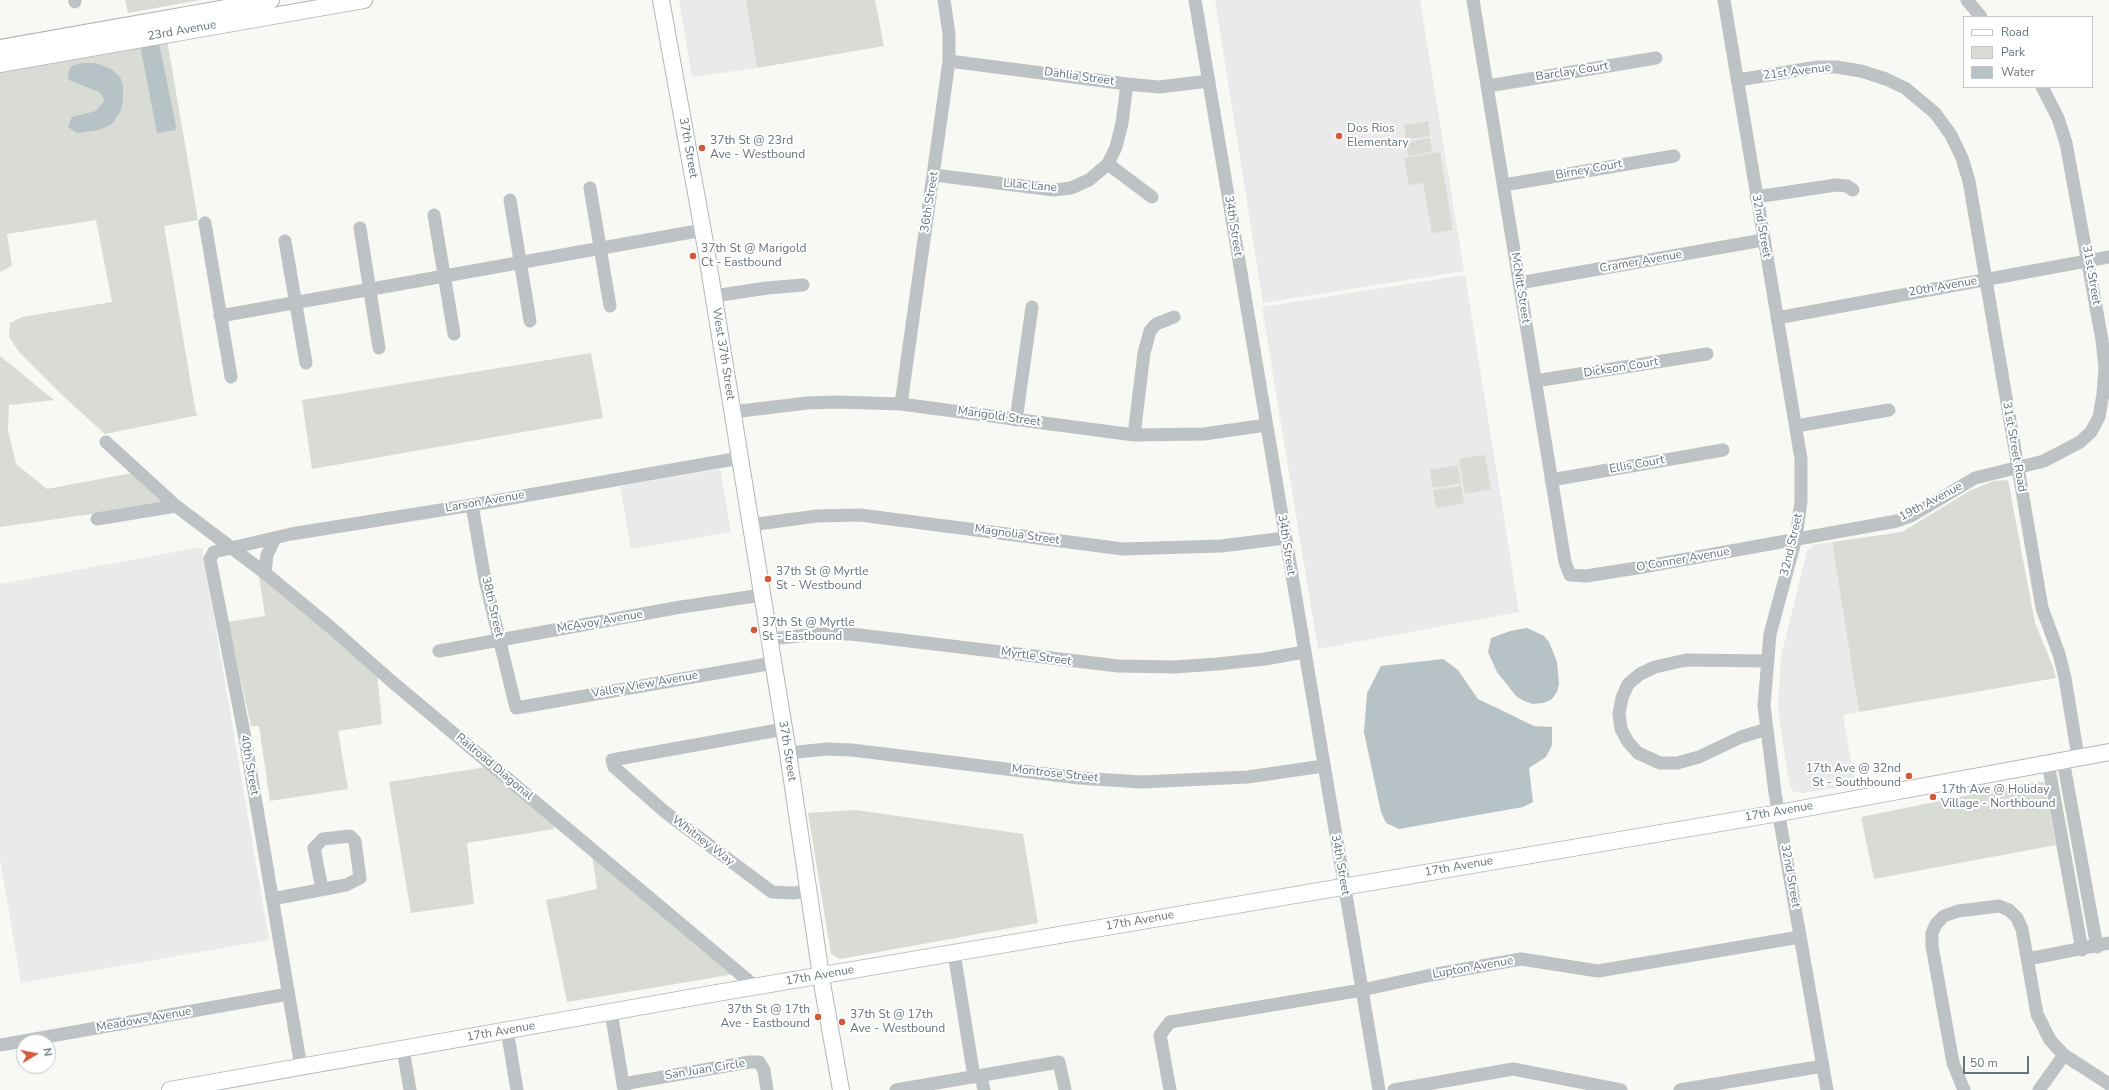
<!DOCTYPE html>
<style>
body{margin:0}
#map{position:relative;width:2109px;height:1090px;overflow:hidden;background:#f8f8f5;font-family:"Nunito Sans",sans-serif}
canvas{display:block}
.legend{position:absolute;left:1963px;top:16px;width:130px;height:72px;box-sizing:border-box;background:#fff;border:1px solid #c2c7cb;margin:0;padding:5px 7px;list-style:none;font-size:12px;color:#66747d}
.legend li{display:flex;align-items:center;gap:8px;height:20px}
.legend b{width:20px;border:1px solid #c2c7cb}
.north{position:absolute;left:16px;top:1034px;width:40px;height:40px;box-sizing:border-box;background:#fff;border:1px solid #c2c7cb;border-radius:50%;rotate:80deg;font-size:11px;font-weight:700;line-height:16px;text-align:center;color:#66747d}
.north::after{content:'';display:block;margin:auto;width:14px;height:18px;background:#d3593a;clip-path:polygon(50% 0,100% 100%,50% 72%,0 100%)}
.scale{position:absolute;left:1963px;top:1056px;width:66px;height:18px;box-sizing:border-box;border:2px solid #66747d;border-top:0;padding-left:5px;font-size:12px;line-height:14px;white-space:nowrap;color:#66747d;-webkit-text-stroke:3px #fff;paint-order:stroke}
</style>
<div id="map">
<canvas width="2109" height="1090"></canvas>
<ul class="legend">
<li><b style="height:5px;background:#fff"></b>Road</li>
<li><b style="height:11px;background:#d8dcd5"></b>Park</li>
<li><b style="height:11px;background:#b6c2c5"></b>Water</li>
</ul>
<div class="north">N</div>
<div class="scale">50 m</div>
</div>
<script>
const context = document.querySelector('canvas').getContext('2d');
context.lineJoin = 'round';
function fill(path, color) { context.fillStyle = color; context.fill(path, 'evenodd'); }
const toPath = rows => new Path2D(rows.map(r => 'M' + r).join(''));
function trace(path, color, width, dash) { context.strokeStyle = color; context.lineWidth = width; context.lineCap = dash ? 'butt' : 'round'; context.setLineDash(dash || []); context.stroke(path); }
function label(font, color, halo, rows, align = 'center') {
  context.font = font + ' "Nunito Sans",sans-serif'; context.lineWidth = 4; context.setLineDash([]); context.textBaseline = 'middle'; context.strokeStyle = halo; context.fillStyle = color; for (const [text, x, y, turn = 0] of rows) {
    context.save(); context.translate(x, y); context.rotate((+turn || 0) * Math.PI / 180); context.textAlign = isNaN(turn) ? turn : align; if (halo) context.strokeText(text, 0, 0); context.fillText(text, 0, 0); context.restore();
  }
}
fill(toPath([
 [679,0,746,0,757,68,692,77],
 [1215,0,1420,0,1464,271,1263,303],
 [1465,275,1519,612,1318,649,1262,307],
 [720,469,731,532,631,549,620,486],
 [1832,542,1859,712,1843,715,1855,785,1802,793,1794,792,1791,789,1788,777,1778,709,1781,656,1807,551,1814,545],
 [202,547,269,940,21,983,0,858,0,584]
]), '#e9eae9');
fill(toPath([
 [125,0,200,0,128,13],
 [746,0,875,0,884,46,757,68],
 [166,34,198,220,164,226,196,413,199,415,105,434,62,395,20,353,9,337,10,323,22,317,112,302,96,220,7,234,12,266,0,272,0,64],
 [1428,121,1430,136,1406,140,1404,125],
 [1430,138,1432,152,1408,156,1406,142],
 [1440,152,1453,230,1432,233,1423,183,1409,185,1404,158],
 [591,353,603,418,312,469,302,400],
 [0,356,54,400,9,405,8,430,16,464,47,489,132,473,169,503,0,527],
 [1485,455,1491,489,1465,494,1459,459],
 [1458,465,1461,483,1433,488,1430,470],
 [2008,480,2035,623,2052,664,2056,678,1859,712,1832,542,1902,532,1971,490,1994,481],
 [1461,486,1464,503,1436,508,1433,490],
 [259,576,377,672,382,724,338,731,348,789,270,801,259,726,251,726,228,622,265,616],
 [487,767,553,821,554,829,467,843,474,904,411,913,389,782],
 [2033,782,2044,782,2056,845,1874,879,1861,817],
 [856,810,1023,834,1038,923,840,959,831,954,808,813],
 [592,854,735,974,567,1002,546,900,597,889]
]), '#d8dcd5');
fill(toPath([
 [159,43,176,126,175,130,157,133,141,50,144,45],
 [81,63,96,63,111,69,120,77,123,85,123,99,121,110,112,124,99,130,77,133,68,127,72,117,96,111,104,101,103,97,99,92,69,80,68,74,71,66],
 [1527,628,1544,636,1549,642,1557,662,1559,684,1557,692,1551,700,1543,703,1533,704,1524,701,1516,696,1497,672,1488,652,1491,638,1510,631],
 [1443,659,1458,670,1478,699,1534,726,1552,727,1552,745,1546,757,1529,768,1533,802,1523,807,1399,829,1386,823,1381,812,1364,732,1367,693,1381,666]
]), '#b6c2c5');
const major = toPath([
 [661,0,704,237,788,753,823,989,841,1090],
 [0,48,271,0],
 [0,64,364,0],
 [170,1090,717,993,1779,813,2109,752]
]);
trace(major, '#b1b6b9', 18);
trace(toPath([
 [75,0,75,2],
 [1195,0,1379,1090],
 [1473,0,1565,562,1570,575,1586,576,1637,568,1897,521,1911,516,1975,478,2044,461,2080,442,2091,432,2099,417,2103,394,2105,368,2102,340,2066,143,2058,118,2042,87],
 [1724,0,1801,459,1801,501,1796,538,1770,634,1764,706,1775,793,1827,1090],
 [1967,0,1981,17],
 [949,61,1127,84,1159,87,1209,81],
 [1738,80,1818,67,1836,67,1861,71,1886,79,1905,88,1935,113,1951,135,1962,158,1969,181,2042,608,2059,654,2065,678,2078,757],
 [1488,86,1656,58],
 [1108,164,1152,197],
 [934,175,1054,190,1071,188,1089,180,1108,164,1116,147,1122,123,1127,84],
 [1504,185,1674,156],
 [590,188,610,306],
 [1756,197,1836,185,1847,186,1853,190],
 [510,200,530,321],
 [434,215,454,334],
 [205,223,231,377],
 [360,228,379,348],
 [285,241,306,363],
 [1519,283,1763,240],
 [714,296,767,288,803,285],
 [220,316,703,230],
 [1777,318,2109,257],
 [1535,381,1707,354],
 [901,404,949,61,949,34,944,0],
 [732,412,807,403,837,402,901,404,1134,435,1204,434,1266,425],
 [1016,420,1032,307],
 [1796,426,1889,410],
 [1134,435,1144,353,1150,331,1156,324,1174,317],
 [106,442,176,506,265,573,328,625,390,680,756,987],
 [1551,480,1723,450],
 [472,505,485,580,516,708,773,663],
 [97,519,176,506],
 [750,525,817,516,860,515,1123,549,1221,546,1285,538],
 [265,573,267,555,275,538],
 [769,639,818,634,851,634,1118,666,1175,667,1217,664,1265,659,1304,652],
 [439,651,681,607,762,595],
 [1767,661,1686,660,1655,667,1640,674,1628,684,1622,698,1619,714,1621,729,1628,742,1638,753,1660,763,1677,763,1699,757,1741,737,1767,729],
 [784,729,612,760,614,767,665,812,772,892,793,893,808,891],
 [788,753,827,749,852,750,1079,778,1142,782,1248,777,1323,766],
 [2063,760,2097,947],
 [2048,763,2082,950],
 [272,899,346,885,360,878,355,841,350,836,323,839,314,848,322,889],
 [954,953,974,1077],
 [2028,959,2109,943],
 [611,1012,624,1090],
 [507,1030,517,1090],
 [0,1045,288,994],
 [403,1049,410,1090],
 [301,1067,245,738,210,559,214,552,291,534,472,505,740,458],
 [981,1076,984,1090],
 [623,1084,749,1062,759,1062,764,1070,767,1090],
 [896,1090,1059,1062,1065,1090],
 [1170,1090,1160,1035,1170,1022,1362,990,1431,975,1521,959,1598,971,1800,937],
 [1394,1090,1513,1069,1621,1090],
 [1680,1090,1823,1066],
 [1964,1090,1953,1063,1932,946,1932,933,1936,924,1944,916,1958,911,1999,906,2009,910,2017,918,2022,929,2037,1014,2050,1040,2064,1055,2109,1084],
 [2039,1090,2064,1055]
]), '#bdc2c5', 13);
trace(major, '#fff', 16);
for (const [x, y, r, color] of [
 [1339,136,4,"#d3593a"],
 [702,148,4,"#d3593a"],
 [693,256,4,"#d3593a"],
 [768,579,4,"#d3593a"],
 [754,630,4,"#d3593a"],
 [1909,776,4,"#d3593a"],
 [1933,797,4,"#d3593a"],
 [818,1017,4,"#d3593a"],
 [842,1022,4,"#d3593a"]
]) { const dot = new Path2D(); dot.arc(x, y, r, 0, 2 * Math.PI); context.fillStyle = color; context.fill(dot); trace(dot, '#fff', 1.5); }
label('12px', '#66747d', '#fff', [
 ["23rd Avenue",182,31,-10],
 ["Barclay Court",1572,72,-9],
 ["21st Avenue",1797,72,-7],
 ["Dahlia Street",1079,77,8],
 ["37th Street",688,148,80],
 ["Birney Court",1589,170,-10],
 ["Lilac Lane",1030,186,5],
 ["36th Street",930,202,-81],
 ["34th Street",1233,226,81],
 ["32nd Street",1761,226,80],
 ["Cramer Avenue",1641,262,-10],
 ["31st Street",2091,275,80],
 ["20th Avenue",1943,287,-10],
 ["McNitt Street",1520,288,81],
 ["West 37th Street",723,354,81],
 ["Dickson Court",1621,368,-9],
 ["Marigold Street",999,417,8],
 ["31st Street Road",2014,447,80],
 ["Ellis Court",1637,465,-10],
 ["Larson Avenue",485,502,-10],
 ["19th Avenue",1931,502,-28],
 ["Magnolia Street",1017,535,8],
 ["34th Street",1286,545,81],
 ["32nd Street",1792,545,-77],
 ["O'Conner Avenue",1683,560,-10],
 ["38th Street",492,607,77],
 ["McAvoy Avenue",600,622,-10],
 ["Myrtle Street",1036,657,8],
 ["Valley View Avenue",645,685,-10],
 ["37th Street",787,751,81],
 ["40th Street",249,765,80],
 ["Railroad Diagonal",494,767,40],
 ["Montrose Street",1055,774,6],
 ["17th Avenue",1779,812,-10],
 ["Whitney Way",703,841,37],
 ["34th Street",1340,865,80],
 ["17th Avenue",1459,867,-10],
 ["32nd Street",1790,876,80],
 ["17th Avenue",1140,921,-10],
 ["Lupton Avenue",1473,968,-10],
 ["17th Avenue",820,976,-10],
 ["Meadows Avenue",144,1020,-10],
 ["17th Avenue",501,1032,-10],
 ["San Juan Circle",705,1070,-9]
]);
label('12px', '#66747d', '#fff', [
 ["Dos Rios",1347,129],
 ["Elementary",1347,143],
 ["37th St @ 23rd",710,141],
 ["Ave - Westbound",710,155],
 ["37th St @ Marigold",701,249],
 ["Ct - Eastbound",701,263],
 ["37th St @ Myrtle",776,572],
 ["St - Westbound",776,586],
 ["37th St @ Myrtle",762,623],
 ["St - Eastbound",762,637],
 ["17th Ave @ 32nd",1901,769,"right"],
 ["St - Southbound",1901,783,"right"],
 ["17th Ave @ Holiday",1941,790],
 ["Village - Northbound",1941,804],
 ["37th St @ 17th",810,1010,"right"],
 ["Ave - Eastbound",810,1024,"right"],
 ["37th St @ 17th",850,1015],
 ["Ave - Westbound",850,1029]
], 'left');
</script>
